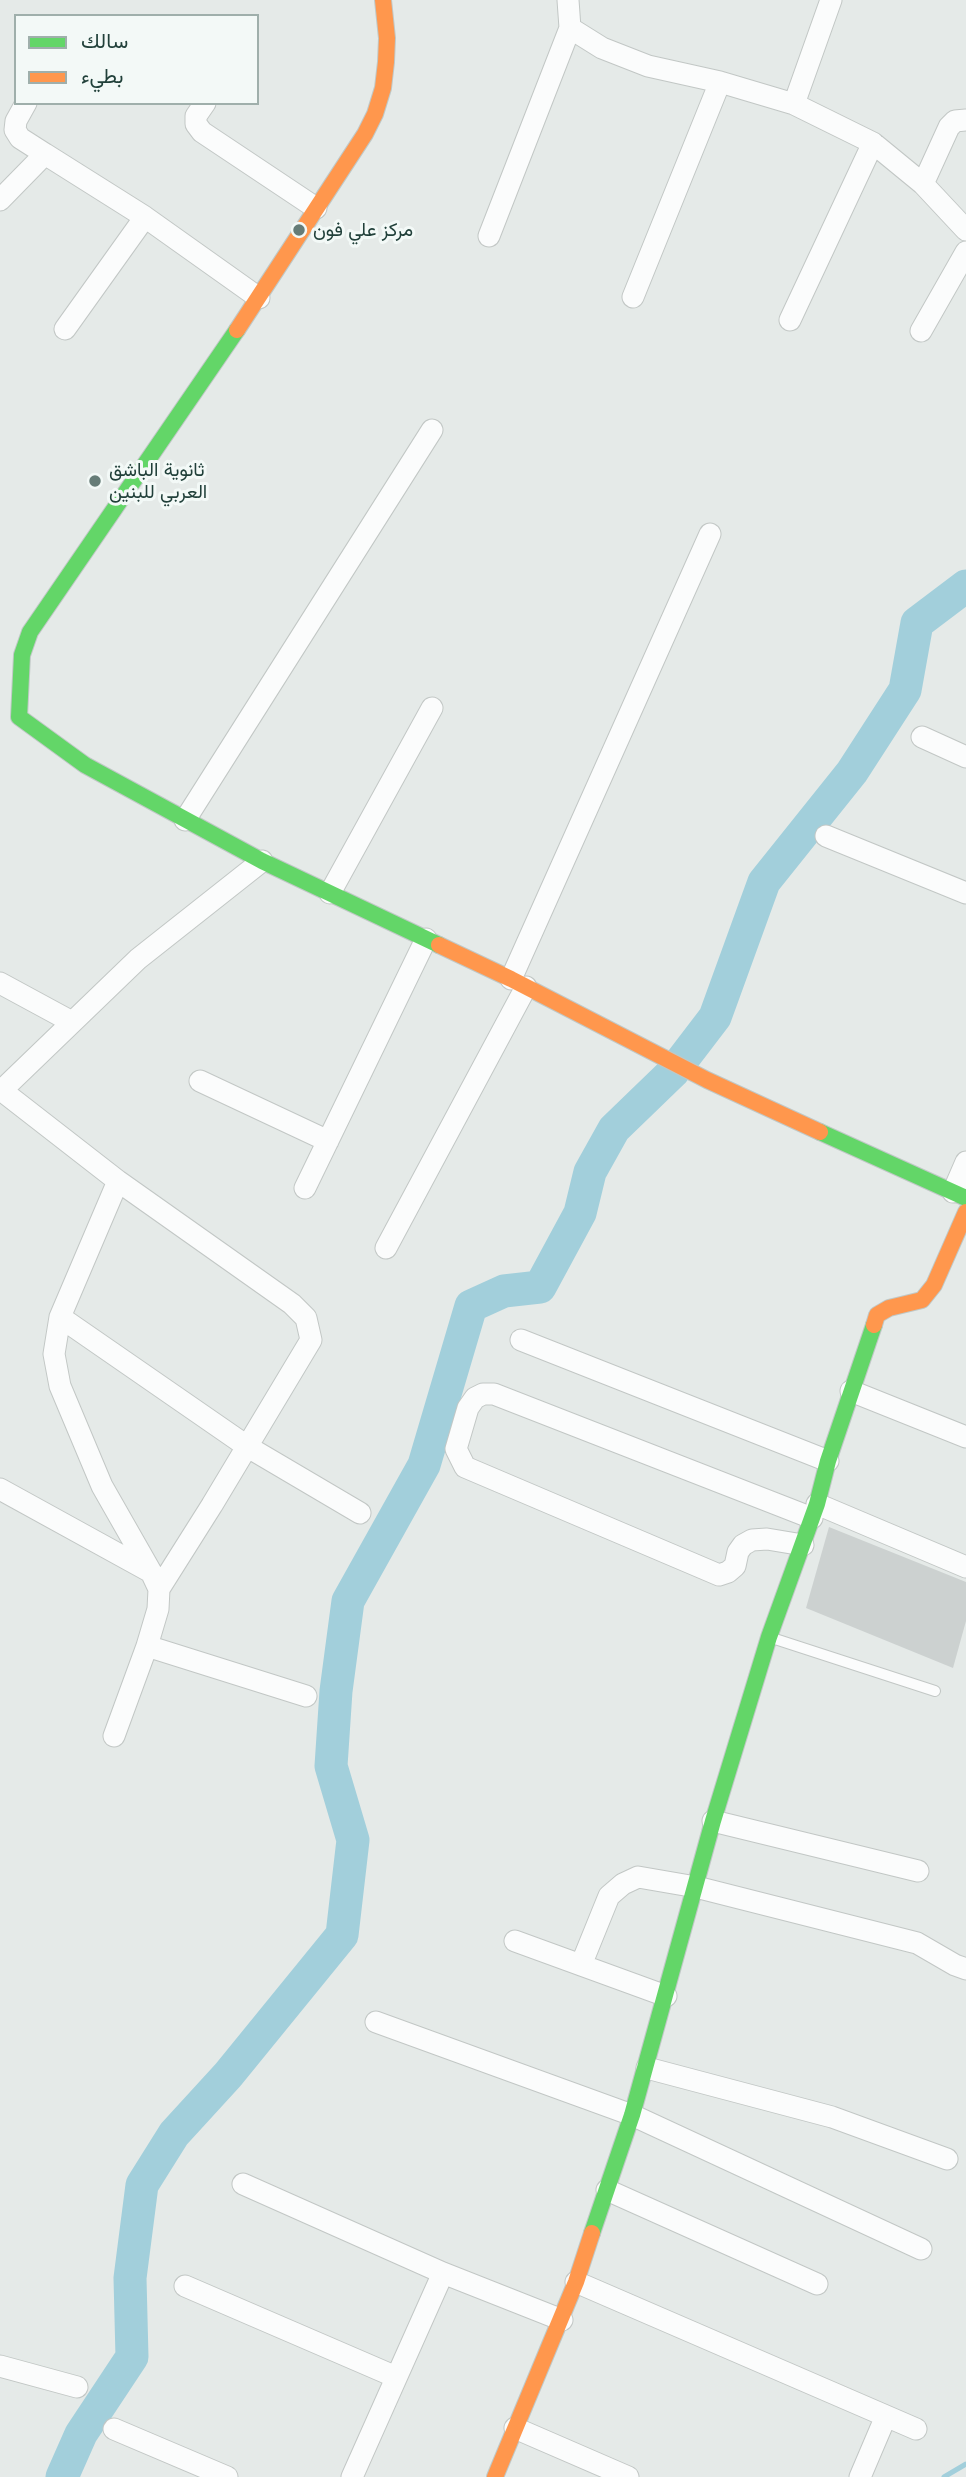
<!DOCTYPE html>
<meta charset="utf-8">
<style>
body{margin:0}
#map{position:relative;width:966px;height:2477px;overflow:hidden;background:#e5eae8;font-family:Quicksand,Vazirmatn,sans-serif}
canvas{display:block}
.legend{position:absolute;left:14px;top:14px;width:245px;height:91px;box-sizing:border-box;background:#f3f9f7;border:2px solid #9fafab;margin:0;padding:9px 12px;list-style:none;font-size:21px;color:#21403a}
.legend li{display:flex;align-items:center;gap:14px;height:35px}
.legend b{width:35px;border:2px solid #9fafab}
</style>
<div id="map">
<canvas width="966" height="2477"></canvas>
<ul class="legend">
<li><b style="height:9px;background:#63d668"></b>سالك</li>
<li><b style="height:9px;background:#ff974d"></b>بطيء</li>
</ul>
</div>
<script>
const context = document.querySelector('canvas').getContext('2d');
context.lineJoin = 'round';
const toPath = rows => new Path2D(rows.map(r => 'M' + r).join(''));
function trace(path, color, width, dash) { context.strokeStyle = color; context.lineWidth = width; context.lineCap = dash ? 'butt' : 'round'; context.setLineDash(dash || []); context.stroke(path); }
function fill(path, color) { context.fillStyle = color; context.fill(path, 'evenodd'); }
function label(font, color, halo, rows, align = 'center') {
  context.font = font + ' Quicksand,Vazirmatn,sans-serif'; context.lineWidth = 6; context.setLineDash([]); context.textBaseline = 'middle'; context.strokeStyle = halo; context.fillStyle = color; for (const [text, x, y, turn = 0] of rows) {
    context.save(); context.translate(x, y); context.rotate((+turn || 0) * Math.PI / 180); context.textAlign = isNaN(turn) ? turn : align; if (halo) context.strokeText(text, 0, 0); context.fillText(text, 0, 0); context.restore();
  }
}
trace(toPath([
 [944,2477,966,2464]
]), '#a2cfdb', 5);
trace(toPath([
 [62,2477,81,2434,132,2357,130,2278,142,2185,174,2134,228,2075,342,1935,353,1840,331,1766,336,1691,348,1601,424,1465,471,1306,504,1291,540,1287,580,1213,590,1172,614,1129,673,1072,715,1017,764,882,852,772,905,690,917,623,966,586]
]), '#a2cfdb', 33);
fill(toPath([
 [829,1527,966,1582,966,1621,953,1668,806,1608]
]), '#ccd1d0');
const lane = toPath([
 [772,1638,935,1691]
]);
const street = toPath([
 [568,0,570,28,602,48,648,66,720,82,794,104,873,143,923,184,966,230],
 [26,103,16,121,15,130,20,138,45,154],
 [205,103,196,116,196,124,202,132,316,208],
 [794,104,831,0],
 [923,184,949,127,955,121,966,120],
 [0,200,45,154,145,217,259,298],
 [489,236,570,28],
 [633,297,720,82],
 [790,320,873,143],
 [65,329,145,217],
 [921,331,966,252],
 [922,737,966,757],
 [185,820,432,430],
 [826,836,966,893],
 [330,893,432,708],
 [511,979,710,534],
 [0,983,72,1022],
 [200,1081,328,1141],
 [1,1090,118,1181,292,1304,306,1318,311,1340,212,1505,159,1589],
 [0,1092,138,959,262,861],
 [305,1188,426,939],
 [953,1192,966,1162],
 [386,1248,526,987],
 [60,1317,248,1447,360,1513],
 [521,1340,828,1461],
 [851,1391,966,1437],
 [0,1489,149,1571],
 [817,1504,966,1567],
 [803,1545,767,1539,752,1540,743,1545,738,1552,735,1566,728,1572,719,1575,465,1467,456,1449,468,1408,475,1398,483,1394,494,1394,812,1518],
 [147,1646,306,1696],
 [114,1736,147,1646,158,1609,159,1589,151,1572,102,1486,60,1386,54,1354,60,1317,118,1181],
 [713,1821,918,1871],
 [515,1941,666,1996],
 [581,1965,609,1896,623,1884,638,1877,696,1887,917,1943,955,1965,966,1969],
 [376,2022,632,2115,921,2249],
 [647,2068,832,2117,947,2159],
 [243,2184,443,2273,562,2320],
 [607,2190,817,2284],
 [576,2282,916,2429],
 [185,2286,396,2377],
 [0,2366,77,2387],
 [515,2428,628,2477],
 [114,2429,227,2477],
 [352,2477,443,2273],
 [860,2477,886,2416]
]);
const fast = toPath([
 [237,330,30,632,22,655,19,717,85,765,262,861,439,945],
 [820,1132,966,1198],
 [592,2233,632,2115,713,1821,769,1637,817,1504,828,1461,874,1325]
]);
const slow = toPath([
 [237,330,365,134,375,114,383,88,386,62,387,38,383,0],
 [439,945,511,979,707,1080,820,1132],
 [874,1325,877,1315,889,1308,922,1300,934,1285,966,1212],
 [495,2477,576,2282,592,2233]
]);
trace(lane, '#c2c7c5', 12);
trace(street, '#c2c7c5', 23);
trace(fast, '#c0c8c6', 18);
trace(slow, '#c0c8c6', 18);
trace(lane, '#fbfcfc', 10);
trace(street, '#fbfcfc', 21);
trace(fast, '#63d668', 16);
trace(slow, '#ff974d', 16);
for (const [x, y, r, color] of [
 [299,230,7,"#667c77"],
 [95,481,7,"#667c77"]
]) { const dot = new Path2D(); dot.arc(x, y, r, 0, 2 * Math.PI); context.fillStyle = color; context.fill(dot); trace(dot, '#f3f9f7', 2.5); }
label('19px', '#21403a', '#f3f9f7', [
 ["مركز علي فون",313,230],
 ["ثانوية الباشق",109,470],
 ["العربي للبنين",109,492]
], 'left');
</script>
